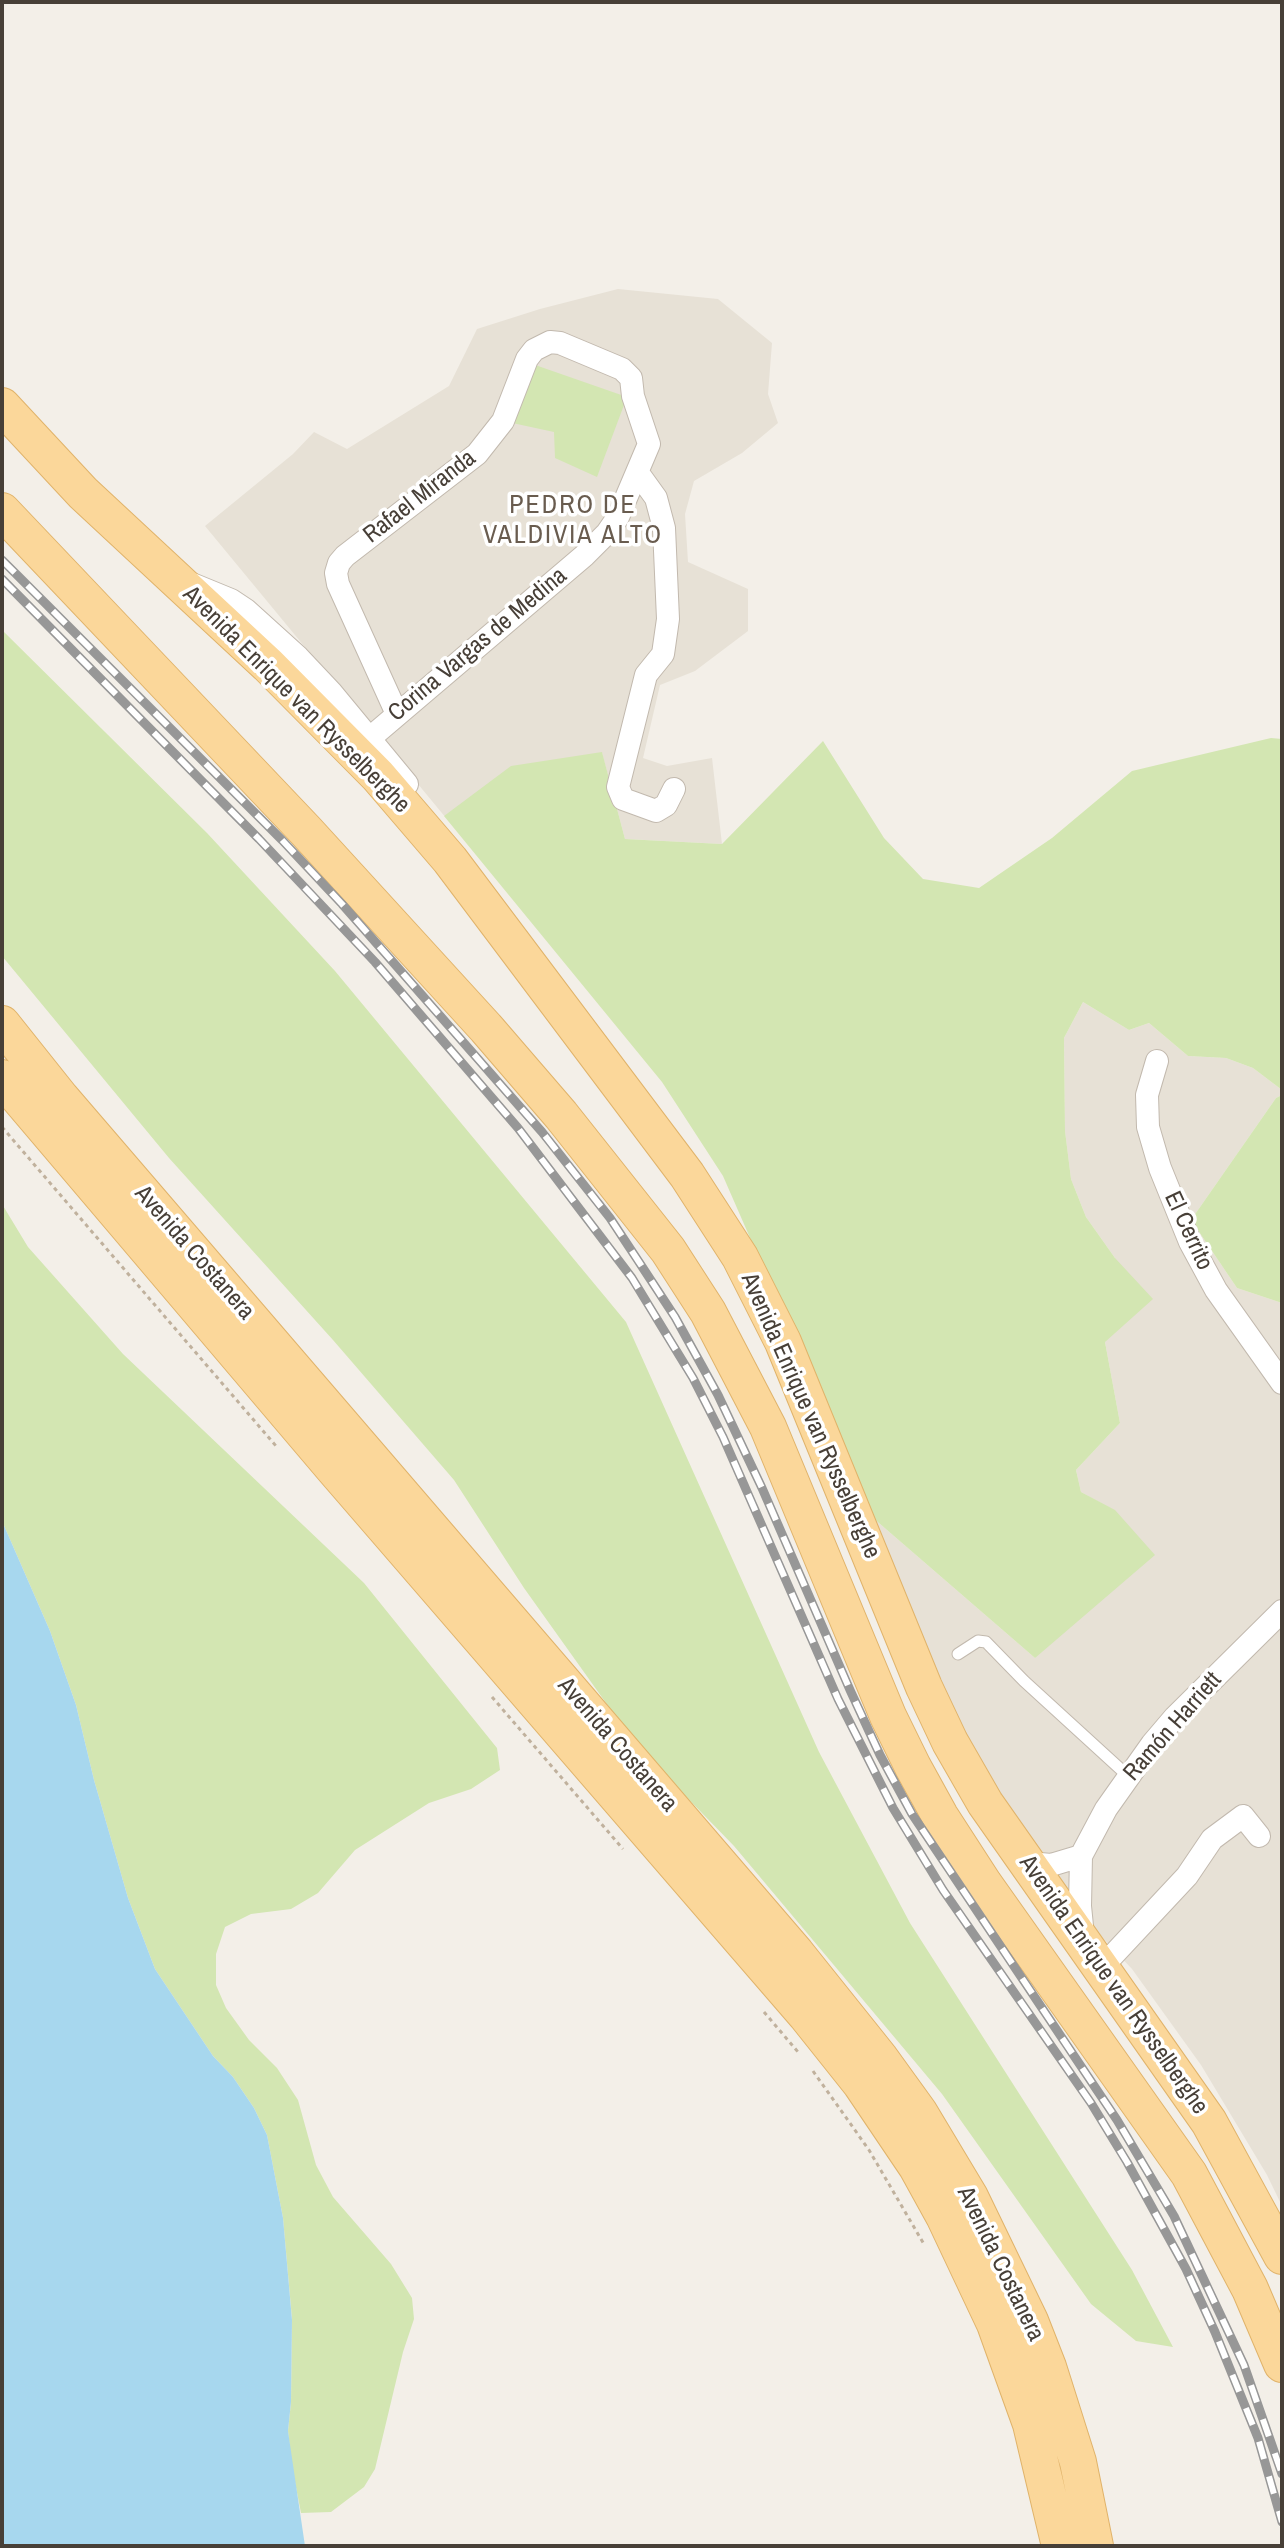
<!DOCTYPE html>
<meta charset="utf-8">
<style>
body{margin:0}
#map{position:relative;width:1284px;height:2548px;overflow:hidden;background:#f3efe8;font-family:"Archivo Narrow",sans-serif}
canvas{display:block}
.frame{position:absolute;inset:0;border:4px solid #473f37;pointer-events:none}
</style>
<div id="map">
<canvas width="1284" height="2548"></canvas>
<div class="frame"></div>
</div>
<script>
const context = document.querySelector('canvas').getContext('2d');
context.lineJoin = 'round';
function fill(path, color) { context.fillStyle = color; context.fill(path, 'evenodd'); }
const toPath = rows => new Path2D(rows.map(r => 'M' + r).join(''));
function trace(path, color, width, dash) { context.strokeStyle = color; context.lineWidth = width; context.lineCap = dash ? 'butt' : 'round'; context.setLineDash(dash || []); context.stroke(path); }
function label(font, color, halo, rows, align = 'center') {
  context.font = font + ' "Archivo Narrow",sans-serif'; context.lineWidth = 7; context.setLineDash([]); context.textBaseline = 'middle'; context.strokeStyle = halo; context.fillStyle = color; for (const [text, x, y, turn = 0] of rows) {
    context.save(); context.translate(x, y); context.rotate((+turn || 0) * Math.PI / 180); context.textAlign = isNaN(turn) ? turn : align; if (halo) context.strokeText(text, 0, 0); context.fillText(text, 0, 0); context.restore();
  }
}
fill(toPath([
 [618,289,718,299,772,343,768,394,778,423,742,453,694,481,685,514,688,562,748,589,748,631,695,671,660,685,643,758,667,766,712,758,722,844,625,839,602,753,446,818,205,526,293,454,314,432,347,449,449,386,477,329,540,309],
 [1083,1002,1129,1030,1149,1023,1188,1056,1226,1058,1253,1068,1282,1090,1282,1095,1276,1098,1191,1220,1237,1288,1282,1303,1282,2206,1267,2175,1201,2065,1132,1969,1046,1878,958,1723,872,1517,1035,1658,1115,1511,1081,1492,1076,1470,1120,1423,1105,1342,1115,1258,1086,1217,1071,1179,1065,1131,1064,1038]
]), '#e7e1d6');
fill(toPath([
 [518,359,627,397,597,477,555,458,554,432,503,421],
 [2,630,207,833,335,971,626,1322,819,1752,910,1923,1132,2270,1173,2347,1136,2341,1091,2304,942,2094,734,1846,636,1745,524,1588,454,1480,333,1340,169,1158,2,956],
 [1271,738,1282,739,1282,1090,1253,1068,1226,1058,1188,1056,1149,1023,1129,1030,1083,1002,1064,1038,1065,1131,1071,1179,1086,1217,1115,1258,1153,1299,1105,1342,1120,1423,1076,1470,1081,1492,1115,1510,1155,1555,1035,1658,872,1517,723,1176,662,1082,444,816,511,766,602,752,625,839,722,844,823,741,884,838,923,879,979,888,1052,838,1132,771],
 [1282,1095,1282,1303,1237,1288,1191,1220,1276,1098],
 [2,1204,28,1247,123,1354,364,1583,497,1748,500,1770,471,1789,429,1803,355,1850,318,1893,291,1909,251,1914,225,1927,216,1954,216,1985,226,2008,249,2040,277,2068,298,2100,316,2165,333,2197,391,2264,412,2298,414,2319,403,2352,375,2469,364,2487,331,2512,301,2513,292,2467,288,2431,291,2402,292,2319,283,2218,267,2135,254,2108,233,2077,213,2056,155,1969,128,1898,94,1780,76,1705,50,1631,2,1521]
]), '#d3e6b2');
fill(toPath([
 [2,1521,50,1631,76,1705,94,1780,128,1898,155,1969,213,2056,233,2077,254,2108,267,2135,283,2218,292,2320,291,2402,288,2431,305,2546,2,2546]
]), '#a7d7ee');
const lane = toPath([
 [958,1654,978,1641,986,1642,1024,1681,1128,1776]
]);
const street = toPath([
 [638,473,656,498,664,528,668,619,663,654,646,675,618,787,623,799,656,811,666,805,674,789],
 [192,584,231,600,246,610,298,657,331,692,407,784],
 [370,738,585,555,607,533,618,517,649,444,633,396,631,378,622,369,560,343,550,342,534,350,527,359,503,421,477,454,345,556,339,563,336,573,338,584,397,714],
 [1157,1061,1147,1095,1148,1127,1160,1168,1190,1242,1216,1290,1282,1383],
 [1029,1863,1051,1865,1081,1856],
 [1083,1936,1080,1906,1081,1856,1106,1809,1152,1744,1175,1717,1282,1611],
 [1101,1968,1187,1876,1212,1839,1243,1816,1259,1836]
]);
const primary = toPath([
 [2,406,83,493,268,665,378,776,450,860,687,1175,740,1257,783,1342,924,1687,950,1742,985,1803,1209,2122,1282,2256],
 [2,511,306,831,486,1028,561,1115,668,1250,708,1312,768,1427,888,1716,913,1767,940,1816,984,1884,1189,2174,1250,2289,1282,2364],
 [2,1024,61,1098,796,1953,880,2058,919,2112,970,2197,1030,2321,1048,2367,1078,2462,1095,2546],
 [2,1078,334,1469,806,2015,861,2084,917,2167,944,2216,995,2324,1031,2424,1060,2546]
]);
trace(lane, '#c2b9ae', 13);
trace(street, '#c2b9ae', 24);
trace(primary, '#e0b36a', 38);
trace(toPath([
 [2,1127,276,1446],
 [492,1697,623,1849],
 [764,2012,798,2052],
 [813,2071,869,2150,925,2246]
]), '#c0b19d', 3, [4, 4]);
trace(lane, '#fff', 11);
trace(street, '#fff', 22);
trace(primary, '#fbd79a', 36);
const rail = toPath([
 [2,560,282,840,342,904,542,1132,610,1218,639,1262,675,1317,718,1395,762,1488,850,1690,880,1755,912,1814,1117,2120,1174,2216,1244,2365,1282,2474],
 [2,579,259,839,375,962,518,1128,632,1278,693,1378,723,1437,838,1699,893,1808,943,1890,1091,2103,1127,2162,1186,2269,1215,2332,1258,2438,1282,2522]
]);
trace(rail, '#979797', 9);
trace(rail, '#fff', 6, [18]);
label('24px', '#473f37', '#fff', [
 ["Rafael Miranda",420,497,-38],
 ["Corina Vargas de Medina",478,645,-40],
 ["Avenida Enrique van Rysselberghe",296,700,45],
 ["El Cerrito",1188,1231,65],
 ["Avenida Costanera",194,1253,49],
 ["Avenida Enrique van Rysselberghe",810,1416,66],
 ["Ramón Harriett",1173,1727,-49],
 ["Avenida Costanera",617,1745,49],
 ["Avenida Enrique van Rysselberghe",1113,1985,55],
 ["Avenida Costanera",1000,2264,64]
]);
context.letterSpacing = '2px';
label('26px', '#695c4f', '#fff', [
 ["PEDRO DE",573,506],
 ["VALDIVIA ALTO",573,536]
]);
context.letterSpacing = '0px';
</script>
